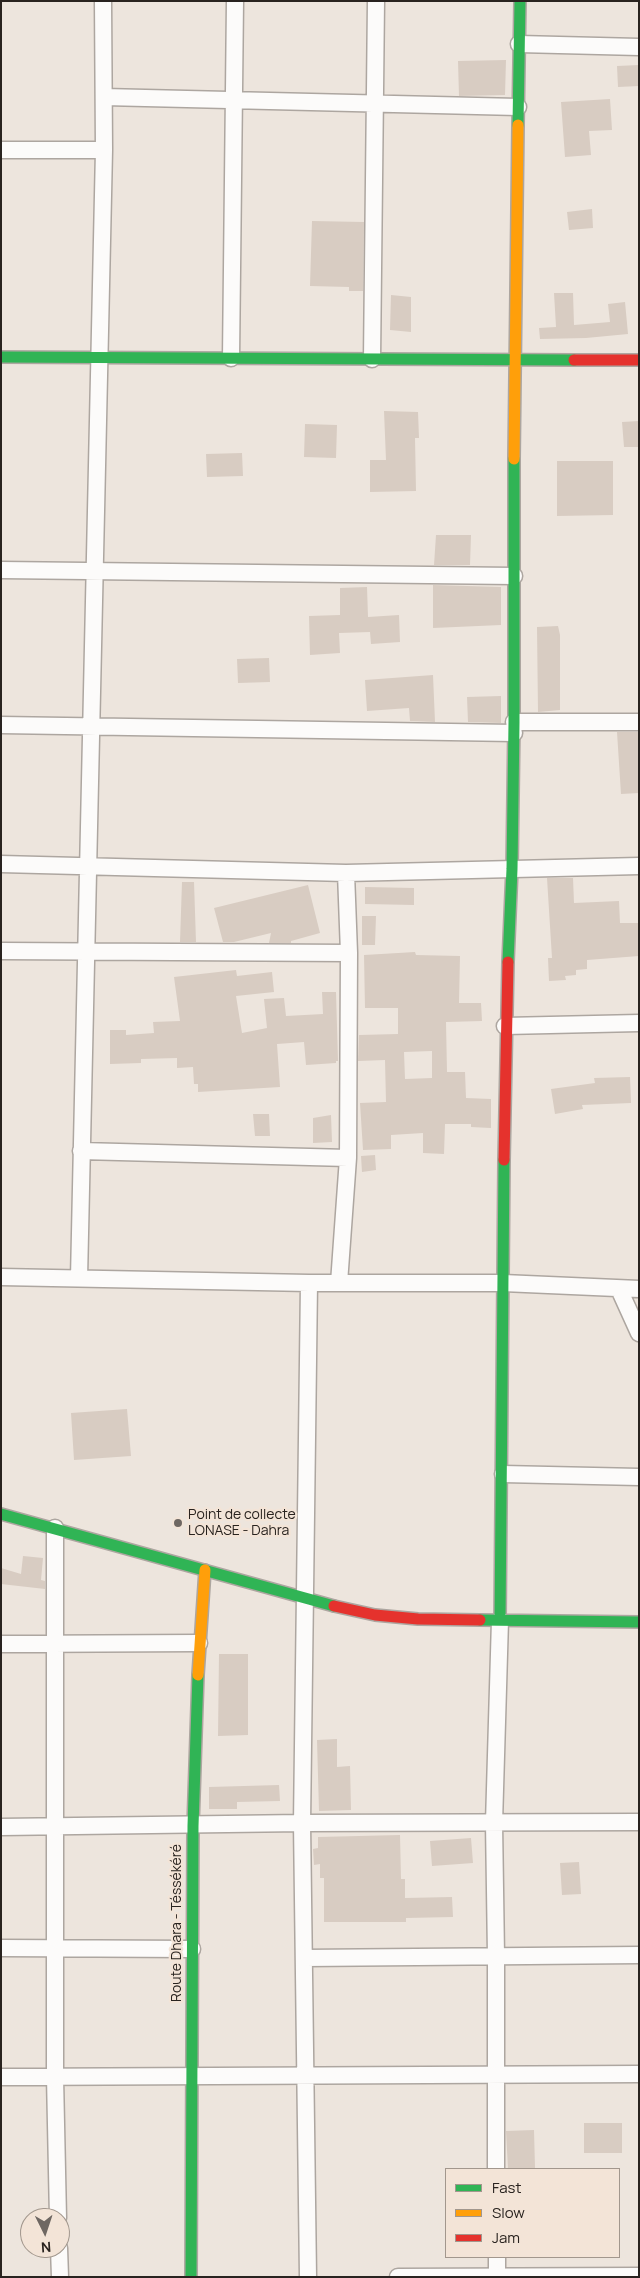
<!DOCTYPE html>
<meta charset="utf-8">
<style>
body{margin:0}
#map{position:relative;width:640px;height:2278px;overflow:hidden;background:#ede5dd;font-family:Manrope,sans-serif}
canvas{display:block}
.frame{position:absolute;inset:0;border:2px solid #29231f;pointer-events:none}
.legend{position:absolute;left:445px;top:2168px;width:175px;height:90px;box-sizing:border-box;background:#f3e4d7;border:1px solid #a2978d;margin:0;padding:6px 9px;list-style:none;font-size:15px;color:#29231f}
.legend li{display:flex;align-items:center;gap:10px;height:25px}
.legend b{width:25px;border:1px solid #a2978d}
.north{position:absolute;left:20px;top:2208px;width:50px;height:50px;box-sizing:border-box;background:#f3e4d7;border:1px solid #a2978d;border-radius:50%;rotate:176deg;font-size:14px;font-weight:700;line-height:20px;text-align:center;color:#29231f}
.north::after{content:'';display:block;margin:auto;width:18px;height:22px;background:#6e6762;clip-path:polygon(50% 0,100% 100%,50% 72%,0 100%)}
</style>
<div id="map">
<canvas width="640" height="2278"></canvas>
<div class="frame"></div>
<ul class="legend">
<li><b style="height:6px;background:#30b455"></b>Fast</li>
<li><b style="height:6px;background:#ff9f0a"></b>Slow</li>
<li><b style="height:6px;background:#e5322d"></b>Jam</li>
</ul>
<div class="north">N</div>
</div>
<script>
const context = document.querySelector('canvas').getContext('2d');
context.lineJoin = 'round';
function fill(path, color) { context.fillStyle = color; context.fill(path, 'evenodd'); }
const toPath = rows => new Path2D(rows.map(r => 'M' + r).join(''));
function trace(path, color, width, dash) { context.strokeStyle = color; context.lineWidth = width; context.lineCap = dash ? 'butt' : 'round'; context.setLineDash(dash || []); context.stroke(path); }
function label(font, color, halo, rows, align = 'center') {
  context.font = font + ' Manrope,sans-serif'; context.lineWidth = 4.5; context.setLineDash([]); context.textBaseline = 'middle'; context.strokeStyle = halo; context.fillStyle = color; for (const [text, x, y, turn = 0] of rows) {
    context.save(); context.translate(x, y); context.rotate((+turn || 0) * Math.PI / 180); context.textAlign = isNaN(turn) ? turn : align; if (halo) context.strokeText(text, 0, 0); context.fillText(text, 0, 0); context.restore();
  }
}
fill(toPath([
 [506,60,505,95,459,96,458,61],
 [639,65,639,86,618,87,617,66],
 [610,99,612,130,589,131,591,155,565,157,561,102],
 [592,209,593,228,569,230,567,212],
 [312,221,364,222,363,291,349,291,349,287,310,286],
 [554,293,573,293,574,325,610,322,608,304,625,302,628,334,586,338,540,339,539,328,556,327],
 [391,295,411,297,411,332,390,330],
 [384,411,418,412,419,438,415,438,416,491,370,492,370,460,386,460],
 [639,421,639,447,624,447,622,422],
 [305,424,337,425,336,458,304,457],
 [242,453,243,476,207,477,206,454],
 [557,461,613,461,613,515,557,516],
 [436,535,471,535,470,565,434,565],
 [433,585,501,587,501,625,433,628],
 [367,587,368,617,399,615,400,642,371,644,370,632,339,633,340,653,310,655,309,616,340,615,340,588],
 [558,626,560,635,560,710,538,712,537,627],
 [269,658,270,682,238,683,237,659],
 [433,675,435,722,410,721,409,708,367,711,365,680],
 [501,696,501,723,468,722,467,697],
 [617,732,639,732,639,793,621,794],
 [547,878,573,878,574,903,619,901,620,923,639,923,639,956,587,960,587,969,576,970,576,975,565,976,566,980,549,981,548,958,552,958],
 [182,882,194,882,196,942,180,942],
 [308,885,320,933,291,941,291,943,269,943,271,933,234,942,223,942,214,908],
 [365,887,414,888,414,905,365,904],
 [362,916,376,916,375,945,362,945],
 [415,952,416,955,460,956,459,1003,481,1003,482,1021,446,1022,447,1072,465,1072,466,1098,491,1099,491,1128,471,1127,471,1124,445,1124,444,1154,423,1153,423,1133,391,1135,391,1149,363,1150,360,1103,386,1102,385,1060,358,1061,359,1035,398,1034,398,1008,365,1008,364,955],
 [432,1051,432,1078,405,1079,404,1052],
 [236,970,237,976,272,972,274,992,236,996,242,1033,267,1028,264,999,284,998,286,1016,323,1014,322,992,336,992,338,1061,336,1061,336,1063,306,1065,304,1042,277,1044,280,1087,198,1092,198,1084,194,1084,193,1067,177,1068,177,1058,141,1059,141,1063,110,1064,110,1030,126,1030,126,1035,154,1033,153,1022,180,1021,174,977],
 [630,1077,631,1103,582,1105,583,1109,555,1114,551,1089,595,1083,594,1078],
 [253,1114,269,1114,270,1136,255,1136],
 [331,1115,332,1142,313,1143,313,1118],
 [375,1155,376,1170,362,1172,361,1156],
 [127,1409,131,1456,74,1460,71,1413],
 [23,1556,43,1558,41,1580,45,1581,45,1589,1,1584,1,1568,21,1574],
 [219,1654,248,1654,248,1735,218,1736],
 [337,1739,337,1767,350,1766,351,1810,319,1811,317,1740],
 [279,1785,280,1801,237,1802,237,1809,209,1809,209,1787],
 [400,1835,401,1879,405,1879,405,1898,452,1897,453,1917,406,1918,406,1922,324,1922,324,1878,320,1878,320,1864,314,1865,313,1849,318,1848,318,1837],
 [471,1838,473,1863,432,1866,430,1841],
 [579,1862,581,1894,562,1895,560,1863],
 [584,2123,622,2123,622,2153,584,2153],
 [534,2130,535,2168,508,2169,506,2131]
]), '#d8ccc2');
const street = toPath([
 [519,44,639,47],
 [104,97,518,107],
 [1,150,104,150],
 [231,358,235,1],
 [372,359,376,1],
 [1,570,514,576],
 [514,722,639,722],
 [1,725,514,733],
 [1,864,346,873,639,866],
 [1,951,349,953],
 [505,1026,639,1023],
 [81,1151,348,1158],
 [1,1277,309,1283,503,1283,639,1289],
 [79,1278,104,150,103,1],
 [339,1283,348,1158,349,953,346,873],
 [619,1289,639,1333],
 [503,1474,639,1477],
 [55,1528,55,2077,58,2218],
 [1,1644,199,1643],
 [1,1827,302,1823,639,1822],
 [1,1948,192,1949],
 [305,1958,639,1955],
 [1,2077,639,2074],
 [496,2169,496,1956,494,1823,500,1620],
 [59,2248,60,2277],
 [497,2257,497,2277],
 [308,2277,302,1823,309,1283],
 [398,2277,639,2276]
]);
const fast = toPath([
 [518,125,520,1],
 [1,357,574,360],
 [508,962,512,869,514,722,514,459],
 [1,1514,334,1606],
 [480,1620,639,1622],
 [500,1620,504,1160],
 [191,2277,193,1826,198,1675]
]);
const slow = toPath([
 [514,459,518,125],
 [198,1675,205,1570]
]);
const jam = toPath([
 [574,360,639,360],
 [504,1160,508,962],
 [334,1606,375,1615,418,1619,480,1620]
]);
trace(street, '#ada6a0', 19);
trace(fast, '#ada6a0', 14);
trace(slow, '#ada6a0', 14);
trace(jam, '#ada6a0', 14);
trace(street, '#fcfbfa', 16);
trace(fast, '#30b455', 11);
trace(slow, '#ff9f0a', 11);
trace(jam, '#e5322d', 11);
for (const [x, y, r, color] of [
 [178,1523,5,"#6e6762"]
]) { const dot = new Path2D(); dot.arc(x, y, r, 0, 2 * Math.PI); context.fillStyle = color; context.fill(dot); trace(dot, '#f3e4d7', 2); }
label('14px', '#29231f', '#f3e4d7', [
 ["Point de collecte",188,1515],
 ["LONASE - Dahra",188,1531]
], 'left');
label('14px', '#29231f', '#f3e4d7', [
 ["Route Dhara - Téssékéré",177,1923,-90]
]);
</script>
